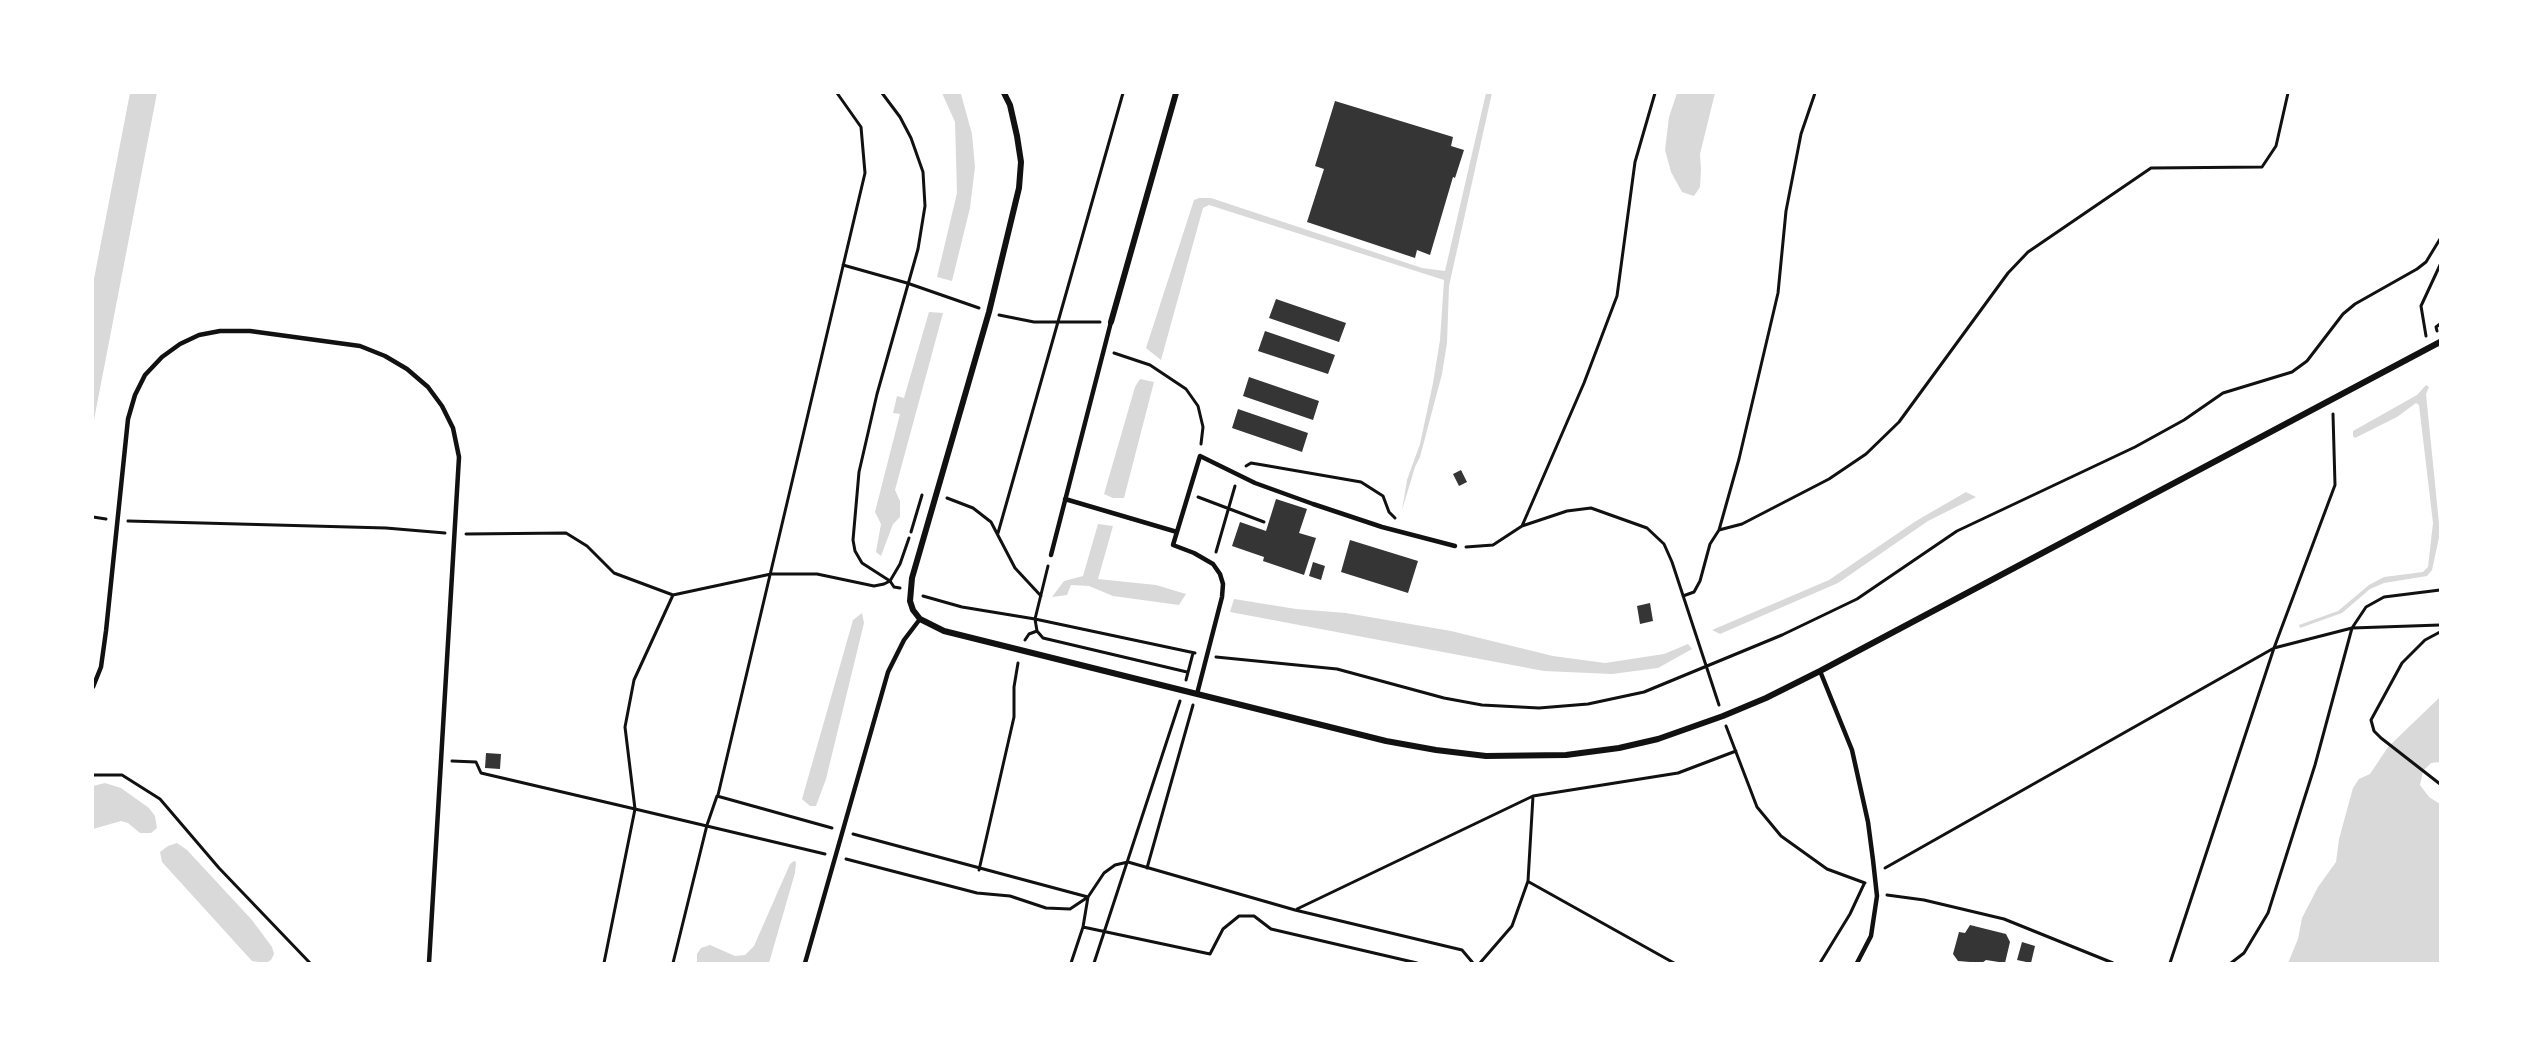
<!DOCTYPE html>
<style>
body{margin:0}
#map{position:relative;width:2533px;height:1056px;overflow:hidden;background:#fff;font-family:Lora,serif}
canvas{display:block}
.frame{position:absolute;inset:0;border:94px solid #fff;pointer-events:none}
</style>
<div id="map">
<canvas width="2533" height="1056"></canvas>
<div class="frame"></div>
</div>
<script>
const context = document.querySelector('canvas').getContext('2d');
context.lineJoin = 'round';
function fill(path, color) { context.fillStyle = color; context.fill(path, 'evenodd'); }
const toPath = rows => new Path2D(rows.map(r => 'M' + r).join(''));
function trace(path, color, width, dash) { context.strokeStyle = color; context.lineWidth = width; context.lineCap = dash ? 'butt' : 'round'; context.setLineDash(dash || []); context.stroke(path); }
fill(toPath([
 [130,93,157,93,93,425,93,284],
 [942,93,961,94,972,134,975,167,970,208,952,281,937,277,957,193,955,122],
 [1486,93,1492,93,1449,286,1447,343,1442,374,1420,457,1415,467,1402,510,1407,480,1420,444,1433,383,1440,340,1444,280,1209,205,1203,208,1161,360,1146,348,1194,200,1199,198,1211,198,1422,268,1445,271],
 [1677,93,1715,93,1700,154,1701,169,1700,187,1694,196,1682,192,1671,172,1665,150,1669,117],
 [929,312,943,313,895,490,900,501,900,517,893,524,881,556,876,552,881,524,875,512,900,414,893,413,897,396,904,398],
 [1140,379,1154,382,1124,498,1113,498,1104,494,1135,387],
 [2426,385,2429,387,2426,394,2440,533,2432,570,2427,576,2384,583,2370,589,2342,613,2300,628,2299,625,2338,611,2369,585,2384,577,2423,572,2428,567,2433,523,2419,405,2416,403,2397,417,2355,438,2353,436,2353,431,2417,395],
 [1966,492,1976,497,1928,521,1838,583,1720,634,1712,630,1829,580,1916,521],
 [1098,524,1113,526,1098,579,1156,585,1186,594,1179,605,1113,596,1089,586,1071,585,1067,595,1052,597,1064,581,1083,576],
 [1234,599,1296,609,1346,613,1451,631,1553,656,1605,663,1664,654,1688,644,1692,649,1658,668,1612,674,1544,671,1230,612],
 [862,613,864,623,826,779,816,806,810,806,802,799,853,620],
 [2440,697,2440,762,2431,763,2423,771,2420,785,2429,797,2440,804,2440,963,2288,963,2298,939,2302,918,2318,887,2336,862,2339,839,2353,788,2359,779,2370,774,2388,747],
 [105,783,121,788,149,808,155,816,157,828,151,833,140,833,128,823,121,821,93,829,93,786],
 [177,843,187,850,252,920,272,947,274,954,271,960,266,963,252,961,162,862,160,852,168,846],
 [794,861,796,862,795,873,769,963,697,963,697,954,701,948,710,945,735,956,745,955,754,946,790,864]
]), '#d9d9d9');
fill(toPath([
 [1335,101,1453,137,1451,146,1464,150,1455,178,1453,177,1430,255,1417,250,1415,258,1307,222,1324,169,1315,166],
 [1276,299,1346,323,1339,342,1269,318],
 [1265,331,1335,355,1328,374,1258,351],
 [1249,377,1319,401,1313,420,1243,396],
 [1238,409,1308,433,1302,452,1232,428],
 [1461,470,1467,482,1459,486,1453,474],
 [1276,499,1307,509,1299,533,1316,538,1304,575,1263,561,1264,557,1232,546,1240,522,1266,531],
 [1350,540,1418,561,1408,593,1341,572],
 [1313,562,1325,566,1321,580,1309,576],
 [1650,603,1653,621,1640,624,1637,606],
 [486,753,501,754,500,769,485,768],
 [1970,925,2006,934,2010,942,2005,963,1986,960,1982,963,1958,961,1953,954,1959,932,1965,933],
 [2022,942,2035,946,2031,963,2017,960]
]), '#353535');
trace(toPath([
 [882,93,900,117,911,138,923,172,925,206,918,249,877,394,859,472,853,540,855,551,862,563,890,581,894,587,900,588],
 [843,265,907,283,979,308],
 [999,315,1034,322,1100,322],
 [2437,331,2436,327,2440,324],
 [2426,336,2421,306,2440,265],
 [1114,353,1150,365,1186,389,1198,406,1203,427,1201,444],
 [1246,466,1251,463,1263,465,1361,482,1383,496,1389,512,1395,518],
 [1198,497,1264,522],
 [947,498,973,508,991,522,1015,568,1041,596],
 [93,517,106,519],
 [128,521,386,528,445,533],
 [1522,526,1584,383,1617,296,1635,162,1655,93],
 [1719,530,1739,459,1778,293,1786,211,1801,134,1815,93],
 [911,532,922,495],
 [998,533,1123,93],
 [466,534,566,533,587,546,614,573,673,595,771,574,817,574,874,586,884,584,890,581,900,564,909,538],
 [1466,547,1493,545,1522,526,1567,511,1591,508,1647,528,1664,544,1672,562,1719,705],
 [1216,552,1235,486],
 [1048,566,1035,619,1037,631,1043,638,1187,672],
 [923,596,962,607,1035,619,1195,653],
 [1683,596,1694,592,1700,581,1710,544,1719,530,1742,524,1829,479,1866,454,1899,422,2008,273,2028,252,2151,168,2262,167,2276,146,2288,93],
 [2440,632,2425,640,2402,663,2371,720,2374,731,2381,738,2440,784],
 [1025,640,1029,634,1037,631],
 [1216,657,1337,669,1444,698,1482,705,1539,708,1588,704,1644,692,1782,635,1857,599,1957,531,2135,447,2184,420,2223,393,2292,372,2307,361,2343,314,2355,304,2417,269,2426,262,2440,239],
 [1186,680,1193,653],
 [1726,726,1757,807,1781,836,1827,869,1865,883],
 [452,761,476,762,481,773,635,809,625,727,634,680,673,595],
 [93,775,122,775,160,799,219,868,310,963],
 [718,795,865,173,861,127,837,93],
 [853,834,1088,897,1104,873,1115,865,1128,862,1295,910,1462,950,1473,963],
 [846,859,977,893,1010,896,1046,908,1070,909,1088,897],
 [1147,868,1193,705],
 [1885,868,2274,648,2352,628,2440,625],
 [979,870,1014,717,1014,687,1018,663],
 [1529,882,1674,963],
 [1887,895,1924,900,2004,919,2113,963],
 [1297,909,1533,796],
 [1083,927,1088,897],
 [604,963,635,809,825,854],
 [673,963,707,825,717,796,832,828],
 [1071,963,1083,927,1210,954,1223,929,1239,916,1254,916,1271,929,1417,963],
 [1094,963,1180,701],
 [1480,963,1512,926,1528,881,1533,796,1678,773,1736,751],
 [1820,963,1850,914,1864,884],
 [2170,963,2274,648,2335,485,2333,414],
 [2231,963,2244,953,2268,913,2315,765,2352,628,2366,607,2384,597,2440,590]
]), '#111', 3);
trace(toPath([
 [1065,499,1177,532],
 [1051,555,1111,322],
 [1820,671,1852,750,1868,822,1873,860,1877,896,1871,936,1857,963],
 [93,687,101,667,106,631,128,419,135,395,145,375,162,357,180,344,199,335,220,331,250,331,360,346,385,356,407,369,428,387,442,406,453,428,459,457,429,963],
 [1197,694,1222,597,1223,584,1220,574,1213,564,1194,553,1173,545,1200,456,1255,483,1313,504,1382,527,1455,546],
 [805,963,888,672,904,640,920,619]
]), '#111', 4.5);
trace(toPath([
 [1004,93,1010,105,1017,136,1021,162,1019,188,989,312,912,578,910,601,913,610,920,619,944,631,1386,741,1436,750,1486,756,1566,755,1619,748,1658,739,1723,716,1766,698,1820,671,2440,342],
 [1111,322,1176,93]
]), '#111', 6);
</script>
